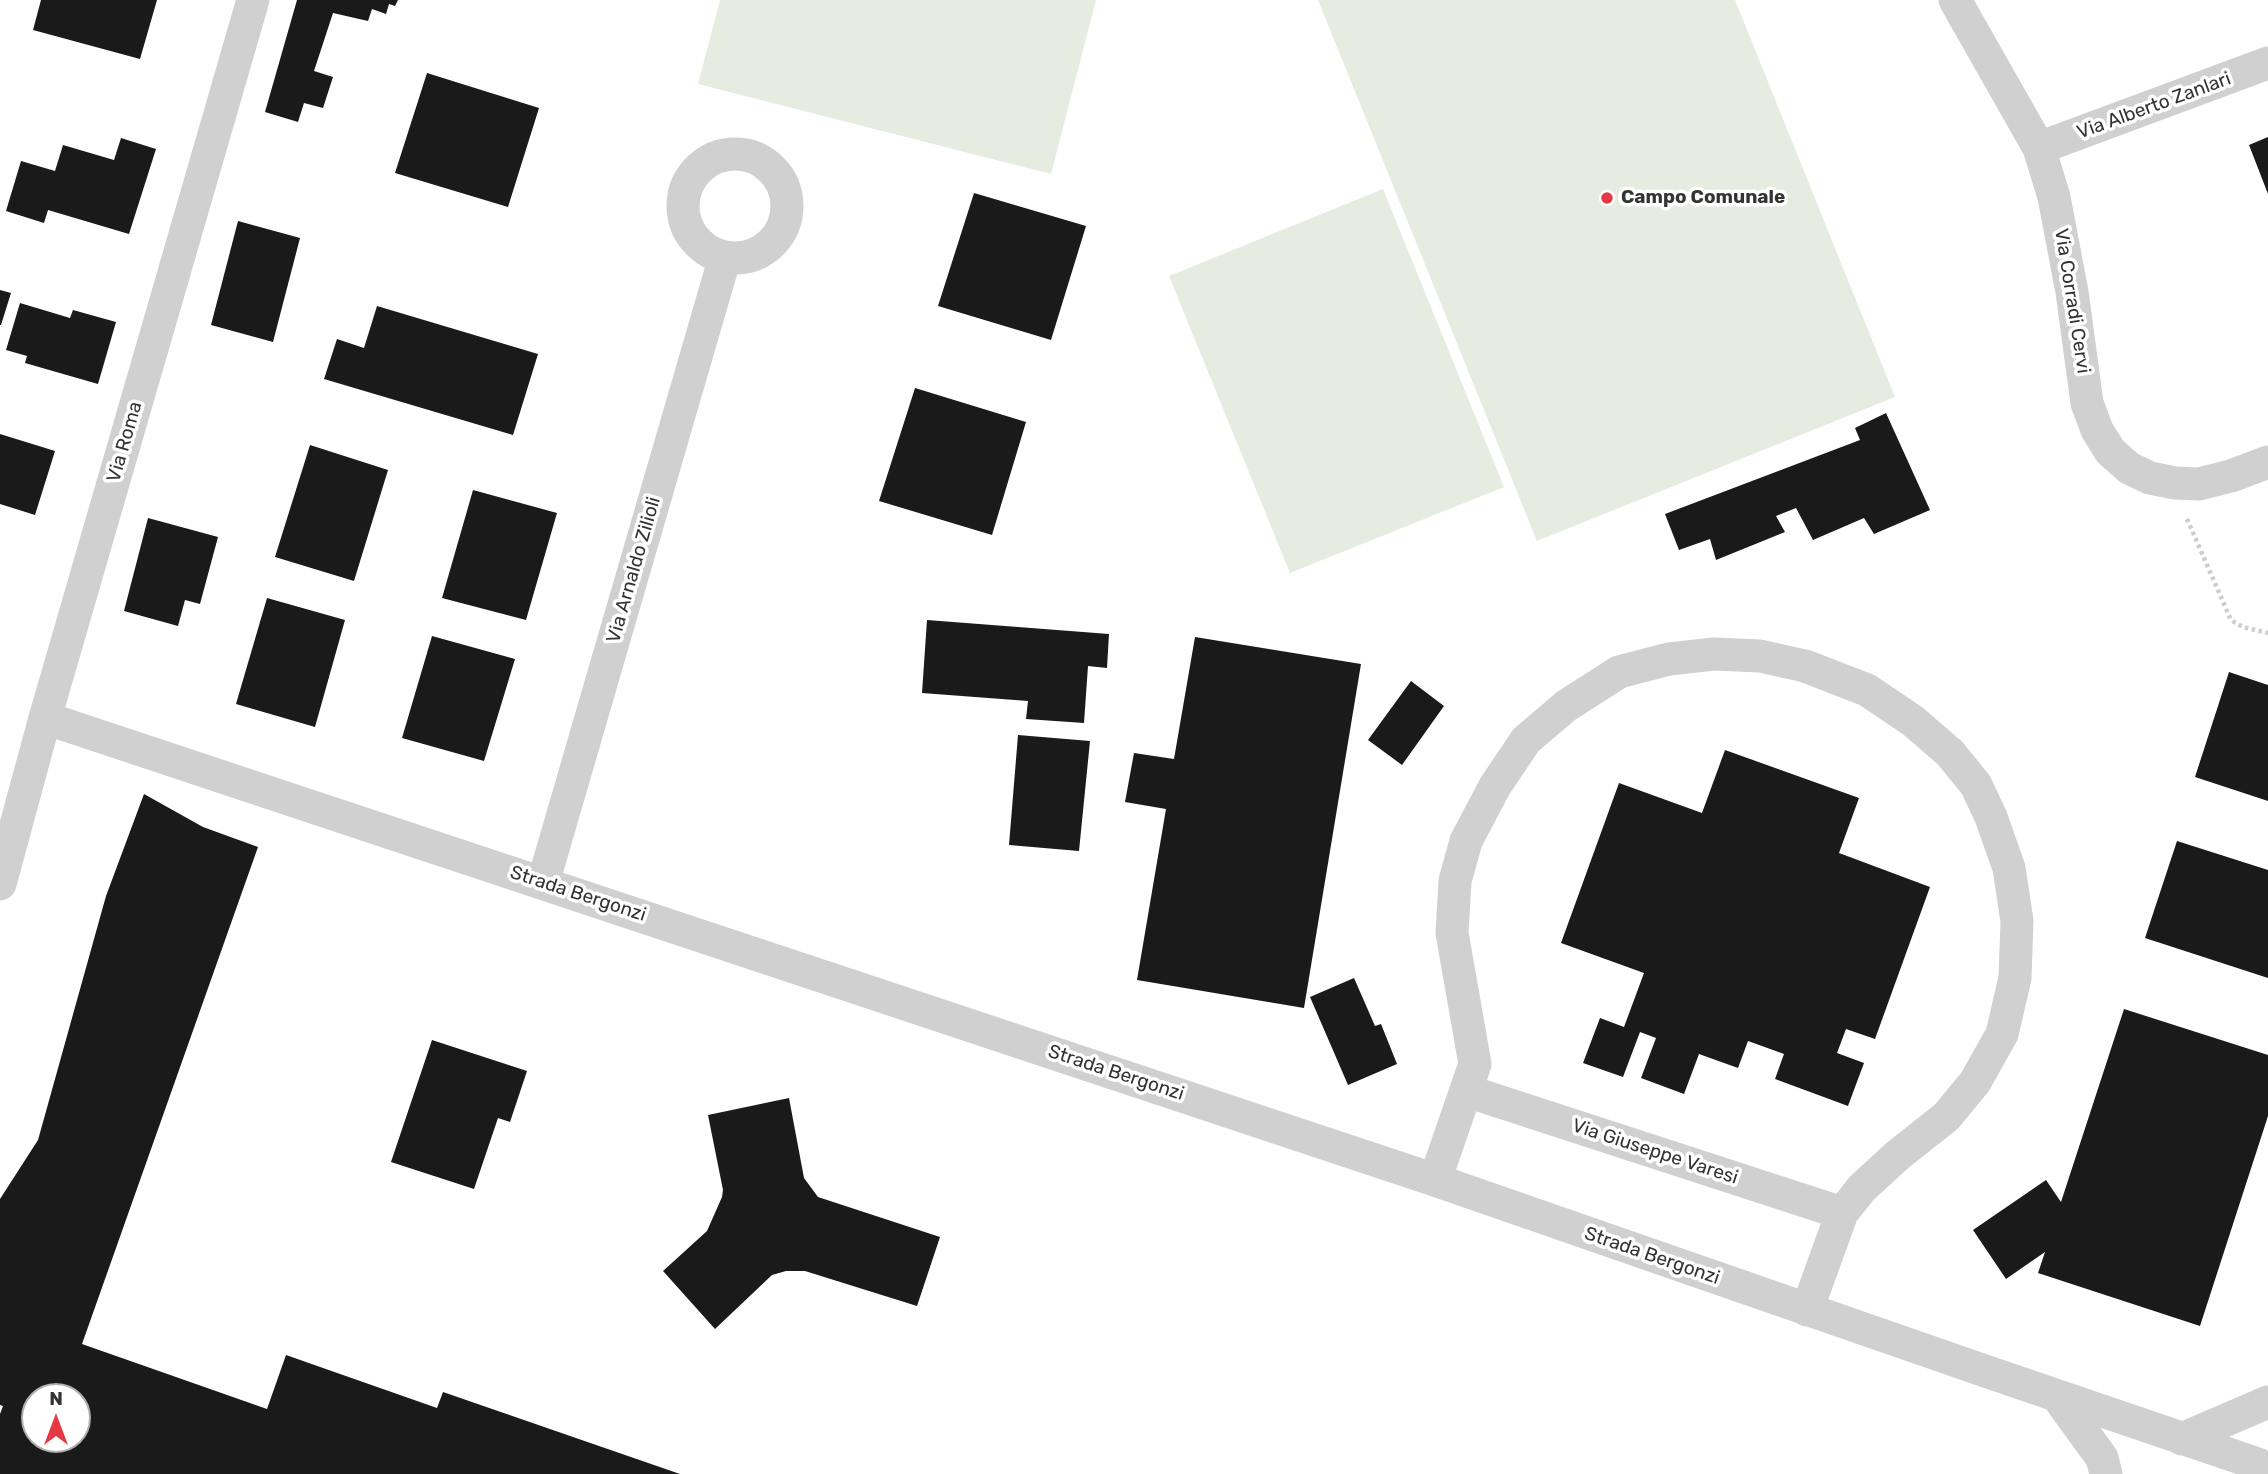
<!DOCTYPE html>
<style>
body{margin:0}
#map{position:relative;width:2268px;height:1474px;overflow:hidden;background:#fff;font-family:Rubik,sans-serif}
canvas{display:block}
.north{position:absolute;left:21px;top:1383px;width:70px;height:70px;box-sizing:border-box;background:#fff;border:2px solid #adadad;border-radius:50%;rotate:0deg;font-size:19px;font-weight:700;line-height:28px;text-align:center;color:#333}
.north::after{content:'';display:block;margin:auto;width:24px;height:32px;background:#e63946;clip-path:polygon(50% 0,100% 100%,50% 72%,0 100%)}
</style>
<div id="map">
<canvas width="2268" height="1474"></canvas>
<div class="north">N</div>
</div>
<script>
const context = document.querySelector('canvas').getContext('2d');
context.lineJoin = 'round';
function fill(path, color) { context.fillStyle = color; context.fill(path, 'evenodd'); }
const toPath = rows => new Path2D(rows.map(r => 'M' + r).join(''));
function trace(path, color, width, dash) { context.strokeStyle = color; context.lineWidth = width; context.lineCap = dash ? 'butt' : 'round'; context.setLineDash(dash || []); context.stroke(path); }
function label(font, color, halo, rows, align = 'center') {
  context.font = font + ' Rubik,sans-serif'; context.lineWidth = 7; context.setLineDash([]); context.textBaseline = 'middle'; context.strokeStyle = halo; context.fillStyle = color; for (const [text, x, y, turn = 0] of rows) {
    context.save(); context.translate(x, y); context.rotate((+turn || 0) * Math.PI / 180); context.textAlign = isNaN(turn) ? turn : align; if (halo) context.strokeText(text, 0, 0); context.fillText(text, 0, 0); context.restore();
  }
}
fill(toPath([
 [720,0,1096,0,1051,174,698,84],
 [1318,0,1735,0,1895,397,1537,541],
 [1383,189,1504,487,1290,573,1169,276]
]), '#e6ecdf');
fill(toPath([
 [41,0,157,0,140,59,33,30],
 [297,0,398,0,395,6,389,4,386,14,372,9,368,21,333,13,314,71,333,77,323,108,304,103,298,122,265,112],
 [427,73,539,108,508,207,395,173],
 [2268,137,2268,194,2249,145],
 [121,138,156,149,129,234,48,210,44,223,6,211,21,161,55,171,63,145,114,160],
 [974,193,1086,226,1051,340,938,306],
 [238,221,300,238,273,342,211,325],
 [0,290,11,293,1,325,0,325],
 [20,303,70,318,73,310,116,322,98,384,25,363,27,356,6,350],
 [377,306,538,354,513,435,324,379,337,339,364,348],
 [915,388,1026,422,992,535,879,501],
 [1886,413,1930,510,1874,534,1864,518,1813,540,1796,508,1776,516,1785,532,1716,560,1710,539,1679,550,1665,514,1860,440,1855,428],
 [0,434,55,451,35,515,0,504],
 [310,445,388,470,354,581,275,557],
 [473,490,557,513,526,620,442,598],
 [148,518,218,537,200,604,185,600,178,626,124,611],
 [267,598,345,620,315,727,236,704],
 [927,620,1109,634,1107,668,1088,666,1084,723,1026,719,1028,701,922,693],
 [432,636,515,659,484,761,402,738],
 [1195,637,1361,664,1304,1008,1137,980,1166,809,1125,802,1134,753,1174,759],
 [2229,672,2268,685,2268,801,2195,777],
 [1411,681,1444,706,1402,765,1368,740],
 [1018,735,1090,741,1079,851,1009,845],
 [1725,750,1859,798,1839,853,1930,887,1875,1039,1846,1029,1837,1053,1864,1063,1848,1106,1775,1079,1784,1054,1748,1041,1738,1068,1699,1054,1684,1094,1641,1078,1656,1038,1640,1032,1623,1077,1583,1063,1600,1018,1624,1027,1644,973,1561,943,1619,783,1702,813],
 [144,794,203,827,258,847,82,1344,267,1409,286,1355,437,1408,443,1392,680,1474,0,1474,0,1414,3,1406,0,1405,0,1199,38,1140,106,896],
 [35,1397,77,1397,77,1439,35,1439],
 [2177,841,2268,870,2268,978,2145,938],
 [1354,978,1375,1026,1381,1024,1397,1064,1348,1085,1310,997],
 [2124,1009,2268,1055,2268,1116,2200,1326,2038,1273,2045,1252,2006,1279,1973,1230,2046,1180,2061,1202],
 [432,1040,527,1071,510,1122,498,1118,474,1189,391,1162],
 [789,1098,804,1178,818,1197,940,1237,917,1306,805,1271,786,1271,772,1275,715,1329,663,1271,707,1231,722,1197,723,1190,708,1115]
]), '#1a1a1a');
trace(toPath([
 [2187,519,2231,620,2243,627,2268,633]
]), '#cdcdcd', 4.5, [3.5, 3.5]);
trace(toPath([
 [1955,0,2039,148,2054,197,2072,292,2087,403,2097,430,2110,451,2129,468,2150,478,2175,483,2199,484,2231,476,2268,462],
 [2039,148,2268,63],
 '683 206a52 52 0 1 1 104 0a52 52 0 1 1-104 0Z',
 [45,718,1435,1180,1988,1372,2258,1464],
 [543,883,725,257],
 [0,884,45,718,253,0],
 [1467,1091,1842,1213],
 [1435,1180,1475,1064,1452,933,1455,881,1466,841,1495,786,1526,740,1566,706,1619,672,1669,659,1714,654,1760,656,1805,666,1867,690,1913,721,1950,753,1976,785,1991,817,2009,868,2017,921,2015,978,2002,1034,1975,1082,1946,1117,1898,1155,1862,1188,1842,1213,1807,1310],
 [2057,1396,2102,1458,2106,1474],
 [2182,1439,2268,1402]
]), '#d0d0d0', 33);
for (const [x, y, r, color] of [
 [1607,198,7,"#e63946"]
]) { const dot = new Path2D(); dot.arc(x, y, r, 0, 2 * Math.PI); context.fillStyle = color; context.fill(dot); trace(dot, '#fff', 2.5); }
label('19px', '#333', '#fff', [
 ["Via Alberto Zanlari",2154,106,-20],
 ["Via Corradi Cervi",2072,301,81],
 ["Via Roma",125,442,-74],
 ["Via Arnaldo Zilioli",634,570,-74],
 ["Strada Bergonzi",578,894,18],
 ["Strada Bergonzi",1116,1073,18],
 ["Via Giuseppe Varesi",1655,1152,18],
 ["Strada Bergonzi",1652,1256,19]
]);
label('bold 19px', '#333', '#fff', [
 ["Campo Comunale",1621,198]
], 'left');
</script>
